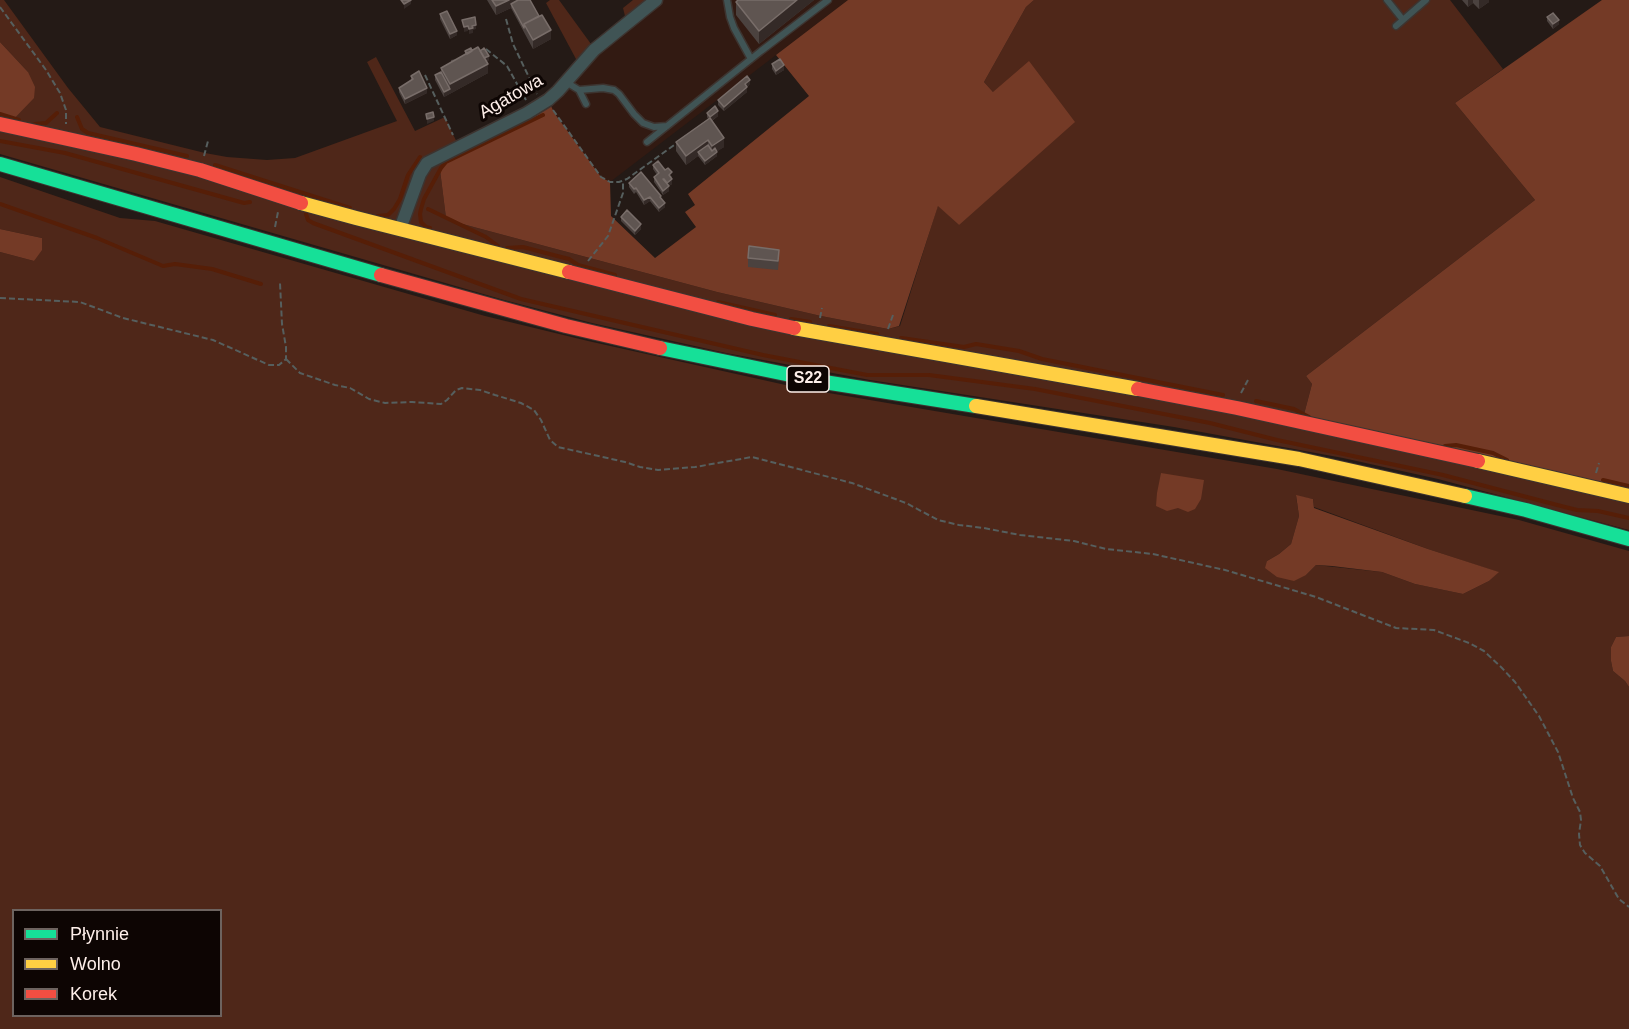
<!DOCTYPE html>
<meta charset="utf-8">
<style>
body{margin:0}
#map{position:relative;width:1629px;height:1029px;overflow:hidden;background:#241a16;font-family:Arial,sans-serif}
canvas{display:block}
.legend{position:absolute;left:12px;top:909px;width:210px;height:108px;box-sizing:border-box;background:#0d0503;border:2px solid #6d635f;margin:0;padding:8px 10px;list-style:none;font-size:18px;color:#feefea}
.legend li{display:flex;align-items:center;gap:12px;height:30px}
.legend b{width:30px;border:2px solid #6d635f}
</style>
<div id="map">
<canvas width="1629" height="1029"></canvas>
<ul class="legend">
<li><b style="height:8px;background:#16e098"></b>Płynnie</li>
<li><b style="height:8px;background:#ffcf43"></b>Wolno</li>
<li><b style="height:8px;background:#f24e42"></b>Korek</li>
</ul>
</div>
<script>
const context = document.querySelector('canvas').getContext('2d');
context.lineJoin = 'round';
function fill(path, color) { context.fillStyle = color; context.fill(path, 'evenodd'); }
const toPath = rows => new Path2D(rows.map(r => 'M' + r).join(''));
function trace(path, color, width, dash) { context.strokeStyle = color; context.lineWidth = width; context.lineCap = dash ? 'butt' : 'round'; context.setLineDash(dash || []); context.stroke(path); }
function label(font, color, halo, rows, align = 'center') {
  context.font = font + ' Arial,sans-serif'; context.lineWidth = 6; context.setLineDash([]); context.textBaseline = 'middle'; context.strokeStyle = halo; context.fillStyle = color; for (const [text, x, y, turn = 0] of rows) {
    context.save(); context.translate(x, y); context.rotate((+turn || 0) * Math.PI / 180); context.textAlign = isNaN(turn) ? turn : align; if (halo) context.strokeText(text, 0, 0); context.fillText(text, 0, 0); context.restore();
  }
}
fill(toPath([
 [656,0,848,0,610,182,601,177,555,114,548,100]
]), '#321a12');
fill(toPath([
 [0,0,4,0,68,88,100,127,205,153,227,157,267,160,295,158,397,121,367,62,376,57,415,131,445,117,459,147,440,170,446,218,455,222,717,292,821,316,888,329,900,326,938,205,959,225,993,92,984,82,1026,7,1034,0,1450,0,1503,69,1455,103,1535,200,1306,376,1312,384,1302,422,1629,496,1629,530,1438,479,1343,458,1174,427,870,380,726,353,592,323,504,300,0,154,0,124,28,72,0,42],
 [550,0,559,0,591,44,625,16,623,8,633,0,656,0,581,65,576,59,546,3],
 [0,177,120,218,155,221,485,316,588,341,799,388,1277,469,1519,520,1629,551,1629,636,1616,637,1611,647,1611,661,1613,671,1625,681,1629,687,1629,1029,0,1029,0,252,34,261,42,238,0,229],
 [1296,496,1313,499,1314,507,1428,549,1498,572,1489,581,1463,594,1415,584,1382,572,1316,565,1306,575,1267,561,1279,554,1291,544,1299,516],
 [14,910,220,910,220,1016,14,1016]
]), '#4f2719');
fill(toPath([
 [848,0,1034,0,1026,7,984,82,993,92,1029,61,1075,122,959,225,938,206,899,326,888,329,821,316,717,292,455,222,446,218,440,170,446,162,443,154,548,100,555,114,601,177,610,182,611,216,655,258,696,227,685,212,695,205,688,194,809,96,776,55],
 [1602,0,1629,0,1629,496,1302,422,1312,384,1306,376,1535,200,1455,103],
 [0,42,28,72,35,87,34,98,7,126,0,124],
 [0,229,42,238,42,250,34,261,0,252],
 [1161,473,1204,480,1201,499,1195,509,1188,512,1178,508,1167,511,1156,506,1157,493],
 [1296,495,1313,499,1314,508,1428,549,1499,572,1489,581,1463,594,1415,584,1382,572,1332,566,1316,565,1306,575,1294,581,1277,577,1265,568,1267,561,1279,554,1291,544,1299,516],
 [1629,636,1629,687,1625,681,1613,671,1611,661,1611,647,1616,637]
]), '#743a26');
trace(toPath([
 [0,114,19,120],
 [77,117,82,129,88,133,187,156],
 [35,124,46,123,57,113],
 [0,141,65,153,244,203,250,202],
 [215,165,350,208],
 [0,204,97,238,163,266,175,264,212,269,261,284],
 [428,209,486,237,498,246],
 [306,214,308,220,313,223,521,299,763,355,867,375,929,375,1035,389,1210,423,1277,440,1443,475,1561,506,1577,510,1598,511,1629,518],
 [378,216,388,215,394,209,400,199,408,175,420,157],
 [430,228,426,227,421,222,420,214,421,209,424,199,441,168,446,162,543,115],
 [507,248,523,247,561,257,569,259,578,265,615,275],
 [718,302,775,315],
 [791,319,810,322],
 [829,326,877,334],
 [901,338,964,347,976,344,1019,351,1042,359,1223,395],
 [1256,401,1294,409,1309,417],
 [1445,446,1456,445,1493,453,1507,460],
 [1603,480,1629,486]
]), '#561e07', 4);
const lane = toPath([
 [727,0,730,17,734,28,751,59],
 [1387,0,1403,20],
 [1396,26,1426,0],
 [566,82,579,90,603,88,614,90,619,94,634,114,643,123,654,127,667,126],
 [579,90,586,104],
 [647,142,761,51,828,0]
]);
const street = toPath([
 [400,229,420,174,427,163,527,113,548,100,558,91,594,50,656,0]
]);
const fast = toPath([
 [0,164,381,275],
 [660,348,824,382,976,406],
 [1465,496,1526,510,1629,539]
]);
const slow = toPath([
 [301,203,356,218,569,272],
 [794,328,1138,389],
 [976,406,1299,459,1465,496],
 [1478,461,1629,496]
]);
const jam = toPath([
 [0,124,136,154,200,170,301,203],
 [569,272,752,319,794,328],
 [381,275,566,326,660,348],
 [1138,389,1237,408,1478,461]
]);
trace(lane, '#3d3430', 9);
trace(street, '#3d3430', 15);
trace(fast, '#3d3430', 16);
trace(slow, '#3d3430', 16);
trace(jam, '#3d3430', 16);
trace(toPath([
 [0,7,46,70,60,93,66,110,66,124],
 [506,19,513,44,537,94],
 [486,49,507,66,526,100],
 [425,75,453,135],
 [553,110,601,177,610,182,619,182,627,179,677,143],
 [204,156,208,141],
 [275,227,278,212],
 [588,261,608,236,623,193,623,181],
 [0,298,80,302,123,318,213,340,269,365,279,365,286,359,286,347,282,324,280,283],
 [820,318,822,308],
 [888,329,893,315],
 [286,359,300,373,335,385,350,388,369,399,385,403,412,402,441,404,447,400,456,390,462,388,480,390,495,395,521,403,534,410,541,420,550,440,558,447,625,462,640,467,658,470,695,467,752,457,852,483,906,503,938,520,959,525,984,528,1020,535,1074,541,1106,549,1153,554,1225,570,1316,597,1396,628,1434,630,1469,643,1484,651,1502,668,1515,682,1539,716,1558,752,1573,798,1580,812,1581,820,1579,834,1580,845,1585,853,1600,866,1619,899,1629,907],
 [1241,393,1248,380],
 [1596,473,1599,463]
]), '#565f5e', 2, [6, 3]);
trace(lane, '#405455', 6);
trace(street, '#405455', 12);
trace(fast, '#16e098', 14);
trace(slow, '#ffcf43', 14);
trace(jam, '#f24e42', 14);
fill(toPath([
 [487,0,530,0,551,39,533,49,511,8,496,15],
 [814,0,759,44,736,15,736,2],
 [1462,0,1489,0,1489,2,1479,9,1473,3,1468,7],
 [440,14,457,35,450,39,440,19],
 [1547,17,1559,24,1553,29,1547,21],
 [465,51,480,51,489,60,486,62,488,73,444,97,435,80,435,75,441,72,441,68,451,62,451,60,457,59,465,55],
 [772,64,784,70,776,75,772,69],
 [411,76,427,93,405,104,399,92,399,88,411,80],
 [750,84,747,87,747,92,724,111,718,105,718,100],
 [707,113,718,116,712,121,724,147,717,151,717,156,705,165,698,156,686,165,676,151,676,142,708,119,707,117],
 [653,165,665,170,672,177,671,178,672,184,669,186,669,191,663,195,654,182,654,177,657,175,653,169],
 [629,183,661,198,665,207,659,212,650,201,644,205,636,192,634,194,629,187],
 [621,217,641,229,635,235,621,221],
 [748,258,779,259,778,270,748,267]
]), '#4b423f');
fill(toPath([
 [411,0,411,4,404,9,404,4],
 [509,0,526,0,511,4,511,8,496,15,496,6],
 [797,0,814,0,759,44,759,31],
 [1468,0,1473,0,1473,3,1468,7],
 [1479,0,1489,0,1489,2,1479,9],
 [1559,20,1559,24,1553,29,1553,24],
 [476,25,476,29,473,30,473,33,469,34,469,29,472,26],
 [468,26,468,31,464,32,464,27],
 [551,30,551,39,533,49,533,40],
 [457,31,457,35,450,39,450,34],
 [489,56,489,60,482,64,482,59],
 [488,64,488,73,444,97,444,92,450,89,450,84],
 [784,65,784,70,776,75,776,71],
 [750,80,750,84,745,89,745,84],
 [747,87,747,92,724,111,724,107],
 [427,88,427,93,405,104,405,99],
 [718,111,718,116,710,122,710,117],
 [434,117,434,121,427,124,427,119],
 [724,138,724,147,712,155,712,146],
 [708,140,708,149,698,152,698,156,686,165,686,156],
 [717,152,717,156,705,165,705,161],
 [672,179,672,184,667,187,667,183],
 [669,186,669,191,663,195,663,191],
 [650,197,650,201,644,205,644,200],
 [665,203,665,207,659,212,659,208],
 [641,224,641,229,635,235,635,231]
]), '#342a27');
const building = toPath([
 [401,0,411,0,404,4,401,0],
 [492,0,509,0,496,6,492,0],
 [518,0,530,0,539,16,524,24,524,28,511,4,518,0],
 [738,0,797,0,759,31,736,2,738,0],
 [447,11,457,31,450,34,440,14,447,11],
 [1553,13,1559,20,1553,24,1547,17,1553,13],
 [542,15,551,30,533,40,524,24,542,15],
 [475,17,476,25,472,26,473,28,469,29,468,26,464,27,462,20,475,17],
 [478,47,488,64,450,84,441,68,478,47],
 [471,48,472,51,467,54,465,51,471,48],
 [484,48,489,56,484,58,480,51,484,48],
 [780,59,784,65,776,71,772,64,780,59],
 [419,71,427,88,405,99,399,88,413,79,411,76,419,71],
 [441,72,450,89,444,92,435,75,441,72],
 [747,76,750,80,745,84,747,87,724,107,718,100,747,76],
 [715,106,718,111,710,117,707,113,715,106],
 [433,112,434,117,427,119,426,114,433,112],
 [710,118,724,138,712,146,708,140,686,156,676,142,710,118],
 [708,145,712,151,715,148,717,152,705,161,698,152,708,145],
 [658,161,665,170,668,168,672,172,669,175,672,179,667,183,664,179,663,179,669,186,663,191,654,177,659,173,653,165,658,161],
 [641,172,661,196,660,197,665,203,659,208,650,197,644,200,636,188,634,189,629,183,641,172],
 [627,210,641,224,635,231,621,217,627,210],
 [749,246,779,250,778,261,748,258,749,246]
]);
fill(building, '#5f5551');
trace(building, '#786d69', 1.5);
for (const [x, y, w] of [
 [808,379,42]
]) { const box = new Path2D(); box.roundRect(x - w / 2, y - 13, w, 26, 4.5); context.fillStyle = '#0d0503'; context.fill(box); trace(box, '#feefea', 1.5); }
label('bold 16px', '#feefea', null, [
 ["S22",808,379]
]);
label('18px', '#feefea', '#0d0503', [
 ["Agatowa",511,97,-30]
]);
</script>
